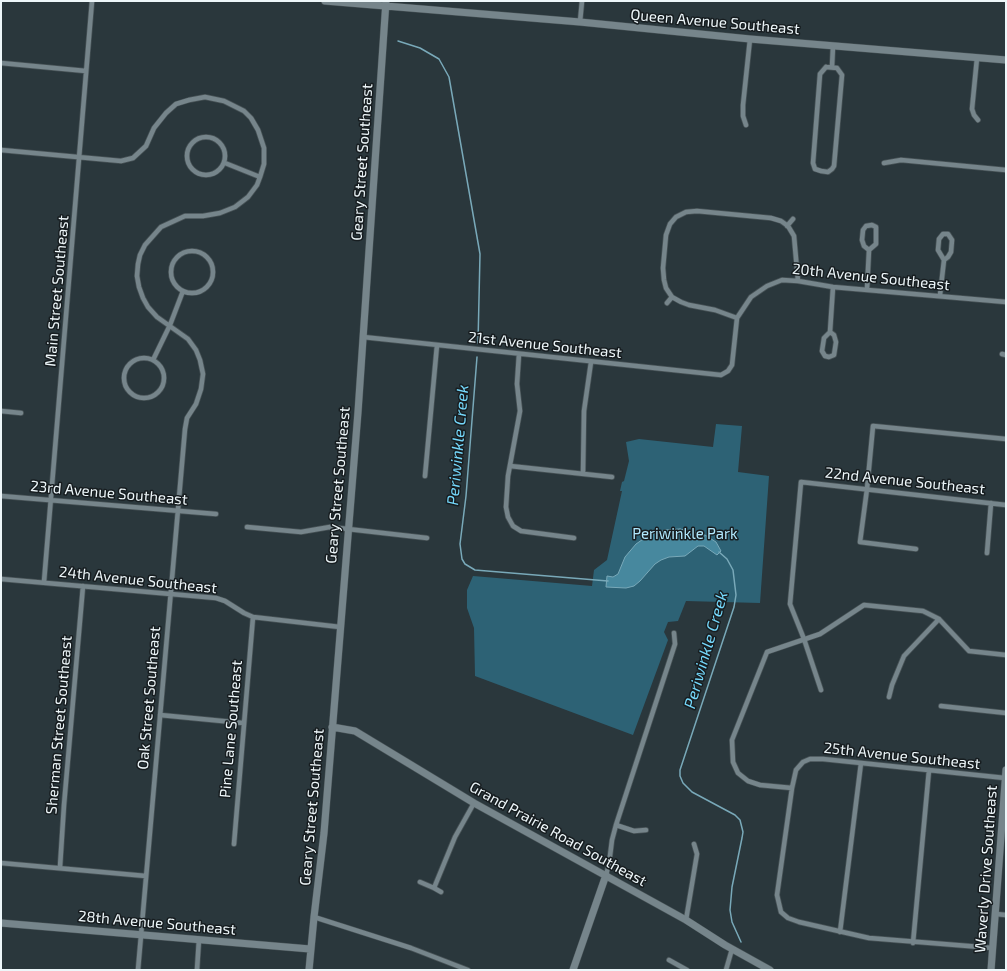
<!DOCTYPE html>
<style>
body{margin:0}
#map{position:relative;width:1007px;height:971px;overflow:hidden;background:#2a373c;font-family:"Exo 2",sans-serif}
canvas{display:block}
.frame{position:absolute;inset:0;border:2px solid #edf6f9;pointer-events:none}
</style>
<div id="map">
<canvas width="1007" height="971"></canvas>
<div class="frame"></div>
</div>
<script>
const context = document.querySelector('canvas').getContext('2d');
context.lineJoin = 'round';
function fill(path, color) { context.fillStyle = color; context.fill(path, 'evenodd'); }
const toPath = rows => new Path2D(rows.map(r => 'M' + r).join(''));
function trace(path, color, width, dash) { context.strokeStyle = color; context.lineWidth = width; context.lineCap = dash ? 'butt' : 'round'; context.setLineDash(dash || []); context.stroke(path); }
function label(font, color, halo, rows, align = 'center') {
  context.font = font + ' "Exo 2",sans-serif'; context.lineWidth = 3; context.setLineDash([]); context.textBaseline = 'middle'; context.strokeStyle = halo; context.fillStyle = color; for (const [text, x, y, turn = 0] of rows) {
    context.save(); context.translate(x, y); context.rotate((+turn || 0) * Math.PI / 180); context.textAlign = isNaN(turn) ? turn : align; if (halo) context.strokeText(text, 0, 0); context.fillText(text, 0, 0); context.restore();
  }
}
fill(toPath([
 [716,424,742,426,738,472,769,476,760,603,686,601,678,621,668,622,664,632,668,640,633,735,475,676,474,628,467,608,467,590,473,576,592,586,594,570,607,560,622,491,620,491,622,482,624,481,629,461,626,442,639,439,713,447]
]), '#2d6275');
const water = toPath([
 [680,529,705,535,716,542,721,551,717,555,704,546,698,546,685,556,669,557,661,560,655,564,640,581,634,586,626,588,606,587,607,576,613,577,618,574,625,557,636,544,649,535,665,530,680,529]
]);
fill(water, '#47889e');
trace(water, '#79a9b9', 1);
trace(toPath([
 [398,41,420,48,439,59,449,77,480,254,478,343],
 [477,357,466,496,460,544,462,559,465,564,475,570,608,581],
 [719,552,727,559,733,570,736,595,734,607,680,770,680,776,683,783,692,792,735,815,740,820,743,832,742,838,732,887,730,910,732,922,741,942]
]), '#79a9b9', 1.5);
const street = toPath([
 [580,22,582,1],
 [977,58,972,109,974,115,978,120],
 [1,63,86,71],
 [826,67,837,68,842,75,834,166,832,169,828,172,821,171,815,169,813,163,820,74,826,67],
 [832,67,833,46],
 [746,125,743,116,743,105,750,39],
 '187 156a19 19 0 1 1 38 0a19 19 0 1 1-38 0Z',
 [1,150,121,161,133,158,146,146,154,128,166,113,176,104,189,100,205,97,224,101,244,111,251,118,258,130,264,148,264,164,260,177,257,185,248,197,235,207,220,213,203,216,185,216,161,227,145,245,140,255,138,264,137,276,139,287,143,298,148,307,157,317,188,339,196,350,200,360,203,374,201,389,196,404,187,418,185,429,138,970],
 [225,163,260,177],
 [884,163,901,160,1006,170],
 [787,226,793,219],
 '171 272a21 21 0 1 1 42 0a21 21 0 1 1-42 0Z',
 [867,289,869,250,864,246,862,240,863,230,866,226,872,225,876,227,876,244,869,250],
 [940,295,944,260,938,250,939,239,943,234,948,234,952,240,951,252,948,257,944,260],
 [667,303,672,297],
 [737,318,715,310,689,305,681,302,672,297,666,288,664,280,663,268,666,235,670,224,676,217,686,212,697,211,771,218,781,221,788,226,794,236,798,281],
 [830,332,834,335,836,342,834,355,829,357,825,356,822,351,824,338,830,332,833,287],
 [363,337,721,375,728,371,732,365,737,318,751,297,767,286,782,280,798,281,833,287,1006,302],
 [519,354,517,384,520,411,508,476,506,507,508,517,513,526,521,531,574,538],
 [1002,354,1006,355],
 '124 378a20 20 0 1 1 40 0a20 20 0 1 1-40 0Z',
 [153,360,170,325,183,291],
 [1,411,21,413],
 [510,466,612,477],
 [583,474,584,411,591,362],
 [425,476,437,345],
 [1,496,216,514],
 [247,527,301,532,330,527,427,538],
 [916,549,860,542,867,489,873,426,1006,439],
 [987,553,991,503],
 [1,579,216,598,225,601,244,613,253,617,340,627],
 [44,582,92,1],
 [821,690,804,639,790,604,801,482,1006,505],
 [889,697,892,685,904,656,939,619],
 [941,706,1006,713],
 [160,715,243,723],
 [792,788,760,785,748,781,738,773,733,762,732,740,767,652,820,634,864,605,923,611,939,619,969,651,1006,655],
 [616,825,634,831,646,830],
 [234,844,253,617],
 [1,863,146,876],
 [60,867,64,805,83,586],
 [606,875,609,864,612,840,616,825,675,644,674,633],
 [420,882,434,888,441,892],
 [434,888,455,837,474,803],
 [996,914,1006,915],
 [314,917,411,948,468,970],
 [686,920,697,854,694,844],
 [840,932,861,763],
 [913,943,929,770],
 [993,948,869,938,799,922,788,918,781,912,777,895,792,788,796,770,803,762,810,759,823,759,1005,778],
 [669,960,687,970],
 [197,970,199,939],
 [726,970,732,949]
]);
const secondary = toPath([
 [325,1,580,22,750,39,1006,60],
 [332,727,355,731,474,803,686,920,725,945,770,970],
 [1,923,310,949],
 [309,970,314,917,324,833,358,412,386,1],
 [573,970,606,875],
 [991,970,1006,770]
]);
trace(street, '#475256', 6);
trace(secondary, '#475256', 8);
trace(street, '#76858b', 4.5);
trace(secondary, '#76858b', 7);
label('15px', '#edf6f9', '#171d20', [
 ["Queen Avenue Southeast",715,22,5],
 ["Geary Street Southeast",362,162,-86],
 ["20th Avenue Southeast",871,277,6],
 ["Main Street Southeast",57,291,-85],
 ["21st Avenue Southeast",545,345,6],
 ["22nd Avenue Southeast",905,481,6],
 ["Geary Street Southeast",338,485,-85],
 ["23rd Avenue Southeast",109,493,5],
 ["24th Avenue Southeast",138,580,6],
 ["Oak Street Southeast",149,698,-85],
 ["Sherman Street Southeast",59,725,-85],
 ["Pine Lane Southeast",231,729,-85],
 ["25th Avenue Southeast",902,756,6],
 ["Geary Street Southeast",312,807,-85],
 ["Grand Prairie Road Southeast",558,834,29],
 ["Waverly Drive Southeast",986,869,-86],
 ["28th Avenue Southeast",157,923,5]
]);
label('15px', '#b1e8fd', '#171d20', [
 ["Periwinkle Park",685,534]
]);
label('italic 16px', '#75d8fb', '#171d20', [
 ["Periwinkle Creek",458,445,-85],
 ["Periwinkle Creek",706,650,-74]
]);
</script>
